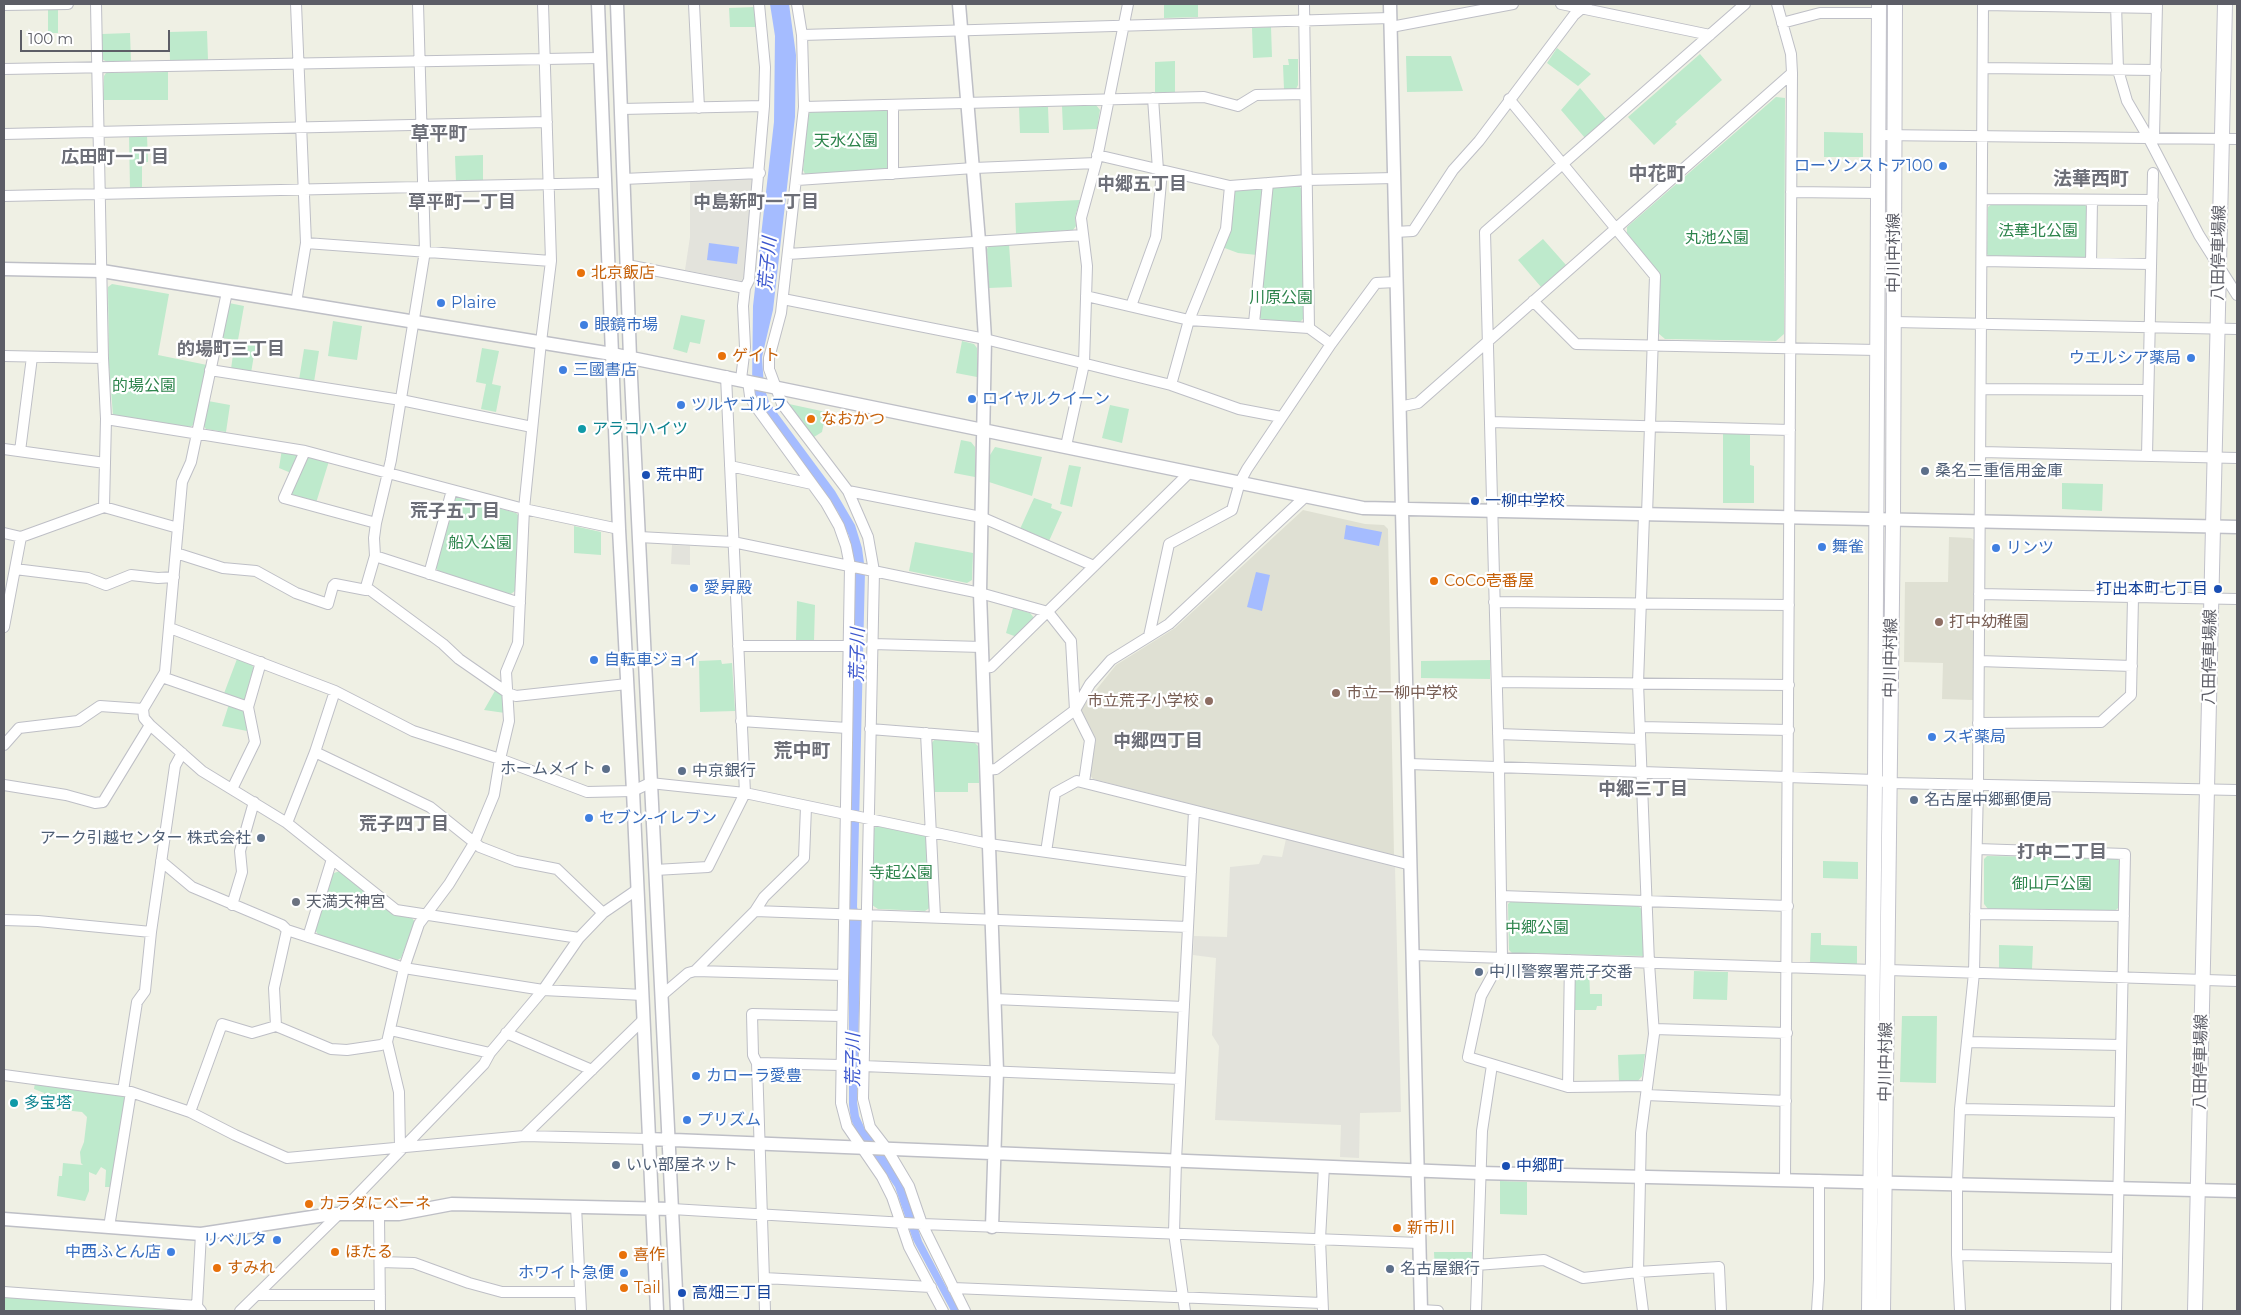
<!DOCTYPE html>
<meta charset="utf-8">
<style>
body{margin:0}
#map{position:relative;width:2241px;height:1315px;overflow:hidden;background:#eff0e4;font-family:Montserrat,sans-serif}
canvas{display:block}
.frame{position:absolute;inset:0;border:5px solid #5c5d66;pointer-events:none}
.scale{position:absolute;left:20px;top:30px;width:150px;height:22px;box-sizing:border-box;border:2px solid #5c5d66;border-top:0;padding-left:6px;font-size:15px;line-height:18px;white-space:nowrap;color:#5c5d66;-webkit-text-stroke:4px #fff;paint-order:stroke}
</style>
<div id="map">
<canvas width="2241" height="1315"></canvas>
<div class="frame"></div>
<div class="scale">100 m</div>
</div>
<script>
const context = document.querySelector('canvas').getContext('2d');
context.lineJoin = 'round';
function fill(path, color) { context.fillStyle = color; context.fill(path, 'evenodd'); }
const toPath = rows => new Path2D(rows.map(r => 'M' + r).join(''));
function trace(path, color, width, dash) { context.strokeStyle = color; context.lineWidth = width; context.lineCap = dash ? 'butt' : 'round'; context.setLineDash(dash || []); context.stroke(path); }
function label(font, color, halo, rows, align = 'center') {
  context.font = font + ' Montserrat,"Noto Sans JP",sans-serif'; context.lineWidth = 4.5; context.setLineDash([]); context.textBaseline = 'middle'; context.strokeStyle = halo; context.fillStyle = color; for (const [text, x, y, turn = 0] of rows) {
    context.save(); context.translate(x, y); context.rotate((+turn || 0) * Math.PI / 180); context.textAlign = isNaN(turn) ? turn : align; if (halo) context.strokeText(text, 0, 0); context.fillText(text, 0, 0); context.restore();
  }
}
fill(toPath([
 [752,178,756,182,746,279,742,281,685,270,690,237,690,181],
 [672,545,690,546,690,565,671,564],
 [1286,839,1395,867,1401,1112,1360,1113,1359,1158,1340,1157,1341,1125,1215,1120,1219,1046,1212,1035,1216,958,1193,955,1194,936,1227,937,1230,867,1259,864,1263,855,1282,857]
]), '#e3e3dc');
fill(toPath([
 [1303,510,1365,524,1384,525,1388,529,1394,856,1093,779,1090,775,1096,739,1081,709,1116,665,1175,628],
 [1949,537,1971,538,1974,540,1973,700,1942,699,1943,663,1904,662,1905,582,1948,582]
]), '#dfe0d3');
fill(toPath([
 [1164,4,1198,4,1198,17,1164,18],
 [755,7,758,27,730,27,729,8],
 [58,8,58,33,48,33,48,9],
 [1271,27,1272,57,1253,58,1252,28],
 [207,31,208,60,170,60,169,32],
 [130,33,131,61,107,62,102,59,102,34],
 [1557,48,1591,74,1578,86,1547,63],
 [1700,54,1722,80,1675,122,1677,124,1654,145,1628,117],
 [1406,56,1451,56,1463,91,1407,92],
 [1288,59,1298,59,1298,85,1296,89,1284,89,1283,65,1289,65],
 [1175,61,1175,93,1155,93,1155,62],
 [168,72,168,100,103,100,104,76,106,73],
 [1580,88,1606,119,1585,138,1561,110],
 [1776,97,1785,98,1784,334,1776,341,1665,339,1658,333,1660,275,1627,233,1627,227],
 [1096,105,1100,110,1097,129,1063,130,1062,106],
 [1019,107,1048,107,1049,133,1020,133],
 [886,110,890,112,890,165,887,169,805,174,803,170,808,116,810,112],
 [1824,132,1863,133,1863,157,1824,157],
 [129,135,147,135,148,162,142,162,142,189,130,189],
 [483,155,483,182,456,182,455,156],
 [1297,185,1301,188,1304,318,1300,322,1261,319,1257,314,1272,187],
 [1259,188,1264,192,1257,255,1238,253,1222,247,1232,192,1236,190],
 [1080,200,1075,217,1076,226,1073,230,1016,234,1015,203],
 [1993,203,2084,204,2089,209,2088,255,2082,259,1990,258,1987,254,1988,207],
 [1543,239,1566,265,1541,287,1518,260],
 [1009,244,1012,287,989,288,987,249,989,245],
 [112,284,169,294,158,355,207,365,195,424,190,427,113,415,109,366,108,287],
 [229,303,244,306,238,340,256,343,251,373,231,369,235,340,222,338],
 [681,315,705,320,700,344,690,342,687,353,673,349],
 [333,321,362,326,357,360,328,356],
 [962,341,974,344,977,348,977,377,956,373],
 [482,348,499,351,492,384,501,386,496,412,481,409,486,384,476,382],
 [304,349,319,351,314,382,299,380],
 [208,401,230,405,226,432,206,429,203,425],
 [789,404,826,412,822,432,814,437],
 [1110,405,1129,409,1122,443,1102,438],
 [1723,433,1750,433,1750,465,1754,466,1754,503,1723,503],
 [961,440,971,442,975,447,975,477,954,473],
 [995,447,1042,457,1032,496,989,482,990,455],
 [282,449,297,453,299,457,291,473,279,468],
 [310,456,329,461,316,503,288,495,305,459],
 [1069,465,1081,467,1072,507,1060,504],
 [2062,483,2103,484,2102,511,2062,509],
 [456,496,516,513,519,516,515,591,508,596,439,574,435,565,453,500],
 [1034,498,1052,504,1051,508,1062,512,1049,541,1020,529],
 [574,526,601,532,601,555,574,553],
 [915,542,973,553,972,580,967,583,909,571],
 [797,601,815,605,814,641,796,641],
 [1013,608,1030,613,1035,619,1017,637,1006,633],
 [237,659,252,664,254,670,246,700,242,702,223,696],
 [721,660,722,664,732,663,735,711,700,712,699,661],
 [1490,660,1490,679,1421,678,1421,661],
 [496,689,500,691,505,700,505,713,484,710],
 [229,704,241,709,246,714,247,731,222,726],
 [935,739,974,742,978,746,979,783,968,783,968,792,933,792,931,744],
 [877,826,926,836,929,842,931,907,925,911,878,909,872,905,873,829],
 [1987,856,2117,858,2120,862,2119,907,2115,911,1988,909,1984,904,1984,859],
 [1823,861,1858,862,1858,879,1823,878],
 [340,871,395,915,412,918,415,922,401,958,396,961,319,936,314,928,331,874],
 [1511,901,1638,906,1642,909,1644,955,1643,956,1512,953,1509,950,1508,904],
 [1811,933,1821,933,1821,945,1857,946,1857,964,1810,963],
 [1999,945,2033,946,2032,969,1999,969],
 [1578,966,1589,967,1590,994,1602,994,1602,1006,1597,1006,1596,1010,1575,1010,1575,969],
 [1694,971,1728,972,1727,1000,1693,999],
 [1902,1016,1937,1016,1936,1083,1900,1082],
 [1645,1054,1642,1076,1638,1081,1619,1081,1618,1055],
 [35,1083,126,1097,111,1187,105,1187,106,1170,101,1167,96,1175,89,1172,89,1191,85,1201,57,1196,59,1176,62,1176,63,1163,83,1165,81,1163,80,1152,84,1142,87,1117,82,1112,53,1109,48,1103,44,1093,34,1089],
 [1500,1181,1527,1182,1527,1215,1500,1214],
 [1434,1252,1472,1252,1471,1274,1435,1274],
 [4,1297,194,1311,195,1311,4,1311]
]), '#beeacc');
fill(toPath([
 [770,4,789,4,796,55,795,117,773,310,762,357,764,387,769,402,835,491,855,525,862,548,865,571,857,907,861,920,857,1102,859,1116,865,1129,894,1167,907,1195,922,1241,959,1311,951,1311,913,1240,895,1187,856,1130,851,1120,849,1105,849,908,855,567,849,536,838,512,759,404,752,388,753,306,774,122,775,36],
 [709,243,739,247,737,264,707,260],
 [1346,525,1382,532,1379,546,1344,539],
 [1256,572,1270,575,1262,611,1247,607]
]), '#a5bcff');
const minor = toPath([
 [96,4,103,358,106,419,104,507],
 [418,4,425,251,391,460,376,523,374,538,375,556,520,603],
 [694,4,699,108],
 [797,4,802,35,804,107,781,313,769,358,769,369,782,404,848,491,868,537,874,571,863,1099,870,1127,887,1149,909,1186,922,1224,965,1311],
 [1304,4,1309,328],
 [1561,4,1710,35],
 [1777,4,1791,54,1792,73,1785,1179],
 [2116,4,2118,70,2127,101,2148,137,2199,235,2237,295],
 [4,5,68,4],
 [1983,5,2157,8],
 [1782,23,1820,13,1879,13],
 [1391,27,1513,4],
 [802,35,1390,18],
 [1983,68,2156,70],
 [4,69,599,58],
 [1153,98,1158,170],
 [1509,99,1655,276,1647,515],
 [893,105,893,174],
 [804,107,1204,97,1238,106,1256,95,1305,94],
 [621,109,764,106],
 [4,134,547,122],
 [1878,135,2237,139],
 [2154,137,2157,4],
 [1097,155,1230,186,1307,180,1394,178],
 [623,179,760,173],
 [797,180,974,168,1096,163],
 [1791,192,1878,193],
 [4,196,603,183],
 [1983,199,2153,200],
 [1395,232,1413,231,1453,170,1479,141,1574,15,1587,4],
 [306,243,551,261],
 [788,254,1083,235],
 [1982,261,2151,264],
 [2091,263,2092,200],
 [627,265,745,288],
 [1086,296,1189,320,1309,328,1331,344],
 [783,299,985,339,1171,385,1239,409,1281,417],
 [1533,301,1576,344,1877,350],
 [296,303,306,243,296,4],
 [1131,306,1156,237,1162,171],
 [1894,322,2237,329],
 [1254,323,1268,183],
 [4,356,103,358],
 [210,370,401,400,532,427],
 [741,379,745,347,743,306,745,288,749,280,764,106,765,67,759,4],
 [748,381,750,396,754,404,826,503,839,526,846,546,850,566,841,1103,847,1126,882,1177,892,1197,909,1247,943,1311],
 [1171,385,1189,320,1226,229,1230,186],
 [1981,389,2148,390],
 [1399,407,1418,403,1792,73],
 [106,419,305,451,524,509,619,529],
 [1490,422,1790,430],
 [1066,446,1084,364,1087,266,1081,218,1096,163,1128,4],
 [4,449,105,463],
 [20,451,32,357],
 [305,451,284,498,376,523],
 [1981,452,2237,458],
 [2147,456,2153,173],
 [730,466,812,484],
 [848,491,981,517,1094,566],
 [4,533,21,537,104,507,178,528],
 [639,537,733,542,980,593,1048,612,1071,641,1075,710,1090,740,1084,782],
 [176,553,223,568,256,571,296,593,328,604,333,586,335,584,366,590,366,587,443,644,459,659,508,693,516,696,627,684],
 [15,569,88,578,106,585,131,575,158,578,174,577],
 [429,574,452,490],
 [366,587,375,556],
 [1979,594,2237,599],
 [1494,602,1789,605],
 [4,627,21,537],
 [170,628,335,691,413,731,500,759,587,792,633,791,650,783,745,793,989,844,1191,872],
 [1149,636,1169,544,1232,510,1240,482,1247,469,1331,344,1376,283,1396,282],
 [872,644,982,647],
 [738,646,849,646],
 [1979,661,2132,666],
 [983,668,991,667,1190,472],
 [162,677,248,707],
 [1497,682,1789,685],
 [741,721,847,728],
 [1978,723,2101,722,2131,695,2133,597],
 [150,725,202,771,287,823,396,910,579,938],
 [1640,727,1789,730],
 [870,729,985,738],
 [926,733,935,917],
 [1498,734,1640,739],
 [4,745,19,728,78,721,100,706,143,709],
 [315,752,430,807,480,847,516,861,557,869,603,913],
 [1409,764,1875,780,1889,783,2237,790],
 [986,770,996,769,1075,710,1090,684,1111,660,1169,624,1306,496],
 [4,785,66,795,95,803,103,802,150,725,144,718,143,709,165,672,182,482,191,462,227,292],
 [232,789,255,742,248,707,261,662],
 [287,823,315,752,335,691],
 [1977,849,2125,854,2116,1311],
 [1046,852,1055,793,1077,781,1411,865],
 [161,861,192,887,282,925,287,930,404,968,543,990,643,995],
 [655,870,708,867,745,793,726,376],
 [1501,896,1788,906],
 [232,905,242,872,240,851,254,802],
 [755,911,1188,927],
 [1975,914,2124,916],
 [4,920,38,921,151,932],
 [308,937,332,859],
 [1413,955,1873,970],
 [1888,970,2237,981],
 [695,971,843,975],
 [661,996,688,973,695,971,755,911,764,897,804,858,806,807],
 [994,999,1184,1007],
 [276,1026,274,988,287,930],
 [1654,1029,1787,1033],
 [390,1030,490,1053],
 [506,1033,592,1070],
 [1967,1042,2121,1045],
 [757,1063,753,1055,752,1014,842,1016],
 [863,1066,1180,1079],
 [4,1075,131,1092,190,1112,235,1135,287,1158,524,1136,649,1139],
 [1647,1086,1568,1087,1468,1057,1481,996,1502,958,1499,767,1485,232,1745,4],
 [1568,1087,1570,960],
 [123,1091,137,1002,145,991,151,932,175,766,182,753],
 [1646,1095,1786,1101],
 [1960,1109,2120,1112],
 [190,1112,222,1024,252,1033,276,1026,331,1049,347,1050,381,1045,387,1042],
 [524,1136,644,1019],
 [400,1148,399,1092,387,1042,404,968,419,924,449,884,474,843,494,795,500,759,509,721,506,672,518,643,524,509,541,342,551,261,543,4],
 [576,1206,581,1311],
 [672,1209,922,1224,1419,1243],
 [379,1215,380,1311],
 [109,1227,131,1092],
 [1957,1255,2117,1258],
 [380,1262,414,1263,469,1283,502,1292,580,1292],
 [1476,1265,1544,1260,1583,1278,1638,1272,1719,1267,1721,1311],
 [764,1278,931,1287],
 [953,1288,1322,1303],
 [4,1292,197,1306],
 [257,1295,380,1295],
 [1421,1310,1438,1311],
 [201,1311,197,1306,201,1234],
 [240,1311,339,1214,484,1064,490,1053,543,990,579,938,603,913,638,889],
 [765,1311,757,1063,841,1065],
 [1185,1311,1174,1233,1176,1160,1194,811],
 [1323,1311,1320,1239,1324,1166],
 [1476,1311,1482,1131,1492,1065],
 [1643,1311,1638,1272,1641,1133,1654,1034,1649,963,1638,683,1644,515],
 [1817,1311,1819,1279,1819,1180],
 [1960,1311,1957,1255,1957,1183,1960,1109,1974,973,1978,785,1983,4]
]);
const tertiary = toPath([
 [598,4,619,529,633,791,657,1311],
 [617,4,630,357,677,1311],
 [959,4,979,241,985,339,980,593,997,1071,992,1227],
 [1390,4,1421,1311],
 [4,269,102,271,612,354,1363,508,2237,527],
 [649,1139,1480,1173,2237,1191],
 [4,1219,201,1234,332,1214,399,1214,452,1204,672,1209]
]);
const secondary = toPath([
 [1869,1311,1875,780,1879,4],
 [1883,1311,1893,520,1895,4],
 [2195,1311,2225,4]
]);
trace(minor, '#bebfc6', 12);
trace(tertiary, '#bebfc6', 15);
trace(secondary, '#c1c1ca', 16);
trace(minor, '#fff', 10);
trace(tertiary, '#fff', 12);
trace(secondary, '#fff', 14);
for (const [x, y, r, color] of [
 [1943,166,5,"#3f7fe0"],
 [581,273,5,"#e8710a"],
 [441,303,5,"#3f7fe0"],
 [584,325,5,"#3f7fe0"],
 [722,356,5,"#e8710a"],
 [2191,358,5,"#3f7fe0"],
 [563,370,5,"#3f7fe0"],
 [972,399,5,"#3f7fe0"],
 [681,405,5,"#3f7fe0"],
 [811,419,5,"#e8710a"],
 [582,429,5,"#0f9aa8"],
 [1925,471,5,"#5c6f8a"],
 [646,475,5,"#1a4fb4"],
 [1475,501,5,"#1a4fb4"],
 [1822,547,5,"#3f7fe0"],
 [1996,548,5,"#3f7fe0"],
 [1434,581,5,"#e8710a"],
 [694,588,5,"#3f7fe0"],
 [2218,589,5,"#1a4fb4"],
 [1939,622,5,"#8d6e63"],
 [594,660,5,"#3f7fe0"],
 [1336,693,5,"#8d6e63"],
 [1209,701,5,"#8d6e63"],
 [1932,737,5,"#3f7fe0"],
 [606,769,5,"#5c6f8a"],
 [682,771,5,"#5c6f8a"],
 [1914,800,5,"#5c6f8a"],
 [589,818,5,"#3f7fe0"],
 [261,838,5,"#5c6f8a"],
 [296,902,5,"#6b7280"],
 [1479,972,5,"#5c6f8a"],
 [696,1076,5,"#3f7fe0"],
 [14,1103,5,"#0f9aa8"],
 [687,1120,5,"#3f7fe0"],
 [616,1165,5,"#5c6f8a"],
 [1506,1166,5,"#1a4fb4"],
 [309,1204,5,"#e8710a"],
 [1397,1228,5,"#e8710a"],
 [277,1240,5,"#3f7fe0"],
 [171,1252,5,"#3f7fe0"],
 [335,1252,5,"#e8710a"],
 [623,1255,5,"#e8710a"],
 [217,1268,5,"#e8710a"],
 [1390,1269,5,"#5c6f8a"],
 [624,1273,5,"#3f7fe0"],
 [624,1288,5,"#e8710a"],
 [682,1293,5,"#1a4fb4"]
]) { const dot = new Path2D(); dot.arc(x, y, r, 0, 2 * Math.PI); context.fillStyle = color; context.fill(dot); trace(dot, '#fff', 2); }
label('16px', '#2d844c', '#fff', [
 ["天水公園",846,141],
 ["法華北公園",2038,231],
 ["丸池公園",1717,238],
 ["川原公園",1281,298],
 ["的場公園",144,386],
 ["船入公園",480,543],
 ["寺起公園",901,873],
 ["御山戸公園",2052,884],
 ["中郷公園",1537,928]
]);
label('16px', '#366cbe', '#fff', [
 ["ローソンストア100",1933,166,"right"],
 ["Plaire",451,303],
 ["眼鏡市場",594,325],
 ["ウエルシア薬局",2181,358,"right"],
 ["三國書店",573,370],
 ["ロイヤルクイーン",982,399],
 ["ツルヤゴルフ",691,405],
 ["舞雀",1832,547],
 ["リンツ",2006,548],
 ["愛昇殿",704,588],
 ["自転車ジョイ",604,660],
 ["スギ薬局",1942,737],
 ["セブン-イレブン",599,818],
 ["カローラ愛豊",706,1076],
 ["プリズム",697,1120],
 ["リベルタ",267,1240,"right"],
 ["中西ふとん店",161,1252,"right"],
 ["ホワイト急便",614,1273,"right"]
], 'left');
label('16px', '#5c5d66', '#fff', [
 ["中川中村線",1894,253,-90],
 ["八田停車場線",2219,253,-89],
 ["八田停車場線",2210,657,-89],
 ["中川中村線",1891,658,-89],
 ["中川中村線",1886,1062,-89],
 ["八田停車場線",2201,1062,-89]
]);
label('16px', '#c56008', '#fff', [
 ["北京飯店",591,273],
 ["ゲイト",732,356],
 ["なおかつ",821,419],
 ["CoCo壱番屋",1444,581],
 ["カラダにベーネ",319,1204],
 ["新市川",1407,1228],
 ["ほたる",345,1252],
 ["喜作",633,1255],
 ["すみれ",227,1268],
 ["Tail",634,1288]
], 'left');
label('16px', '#0d838f', '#fff', [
 ["アラコハイツ",592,429],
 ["多宝塔",24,1103]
], 'left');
label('16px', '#4e5e75', '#fff', [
 ["桑名三重信用金庫",1935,471],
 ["ホームメイト",596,769,"right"],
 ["中京銀行",692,771],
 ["名古屋中郷郵便局",1924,800],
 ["アーク引越センター 株式会社",251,838,"right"],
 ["中川警察署荒子交番",1489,972],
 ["いい部屋ネット",626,1165],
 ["名古屋銀行",1400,1269]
], 'left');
label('16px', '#164399', '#fff', [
 ["荒中町",656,475],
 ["一柳中学校",1485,501],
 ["打出本町七丁目",2208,589,"right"],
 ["中郷町",1516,1166],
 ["高畑三丁目",692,1293]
], 'left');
label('16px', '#785e54', '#fff', [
 ["打中幼稚園",1949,622],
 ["市立一柳中学校",1346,693],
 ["市立荒子小学校",1199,701,"right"]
], 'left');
label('16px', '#5b616d', '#fff', [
 ["天満天神宮",306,902]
], 'left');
label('bold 18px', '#6d6f78', '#fff', [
 ["広田町一丁目",115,158],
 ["中郷五丁目",1142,185],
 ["草平町一丁目",462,203],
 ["中島新町一丁目",756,203],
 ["的場町三丁目",231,350],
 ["荒子五丁目",455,512],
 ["中郷四丁目",1158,742],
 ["中郷三丁目",1643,790],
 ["荒子四丁目",404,825],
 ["打中二丁目",2062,853]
]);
label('italic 18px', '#3c57ce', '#fff', [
 ["荒子川",768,264,-85],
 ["荒子川",858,655,-89],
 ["荒子川",854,1060,-90]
]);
label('bold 19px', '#6d6f78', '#fff', [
 ["草平町",439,134],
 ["中花町",1657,174],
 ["法華西町",2091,179],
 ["荒中町",802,751]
]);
</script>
